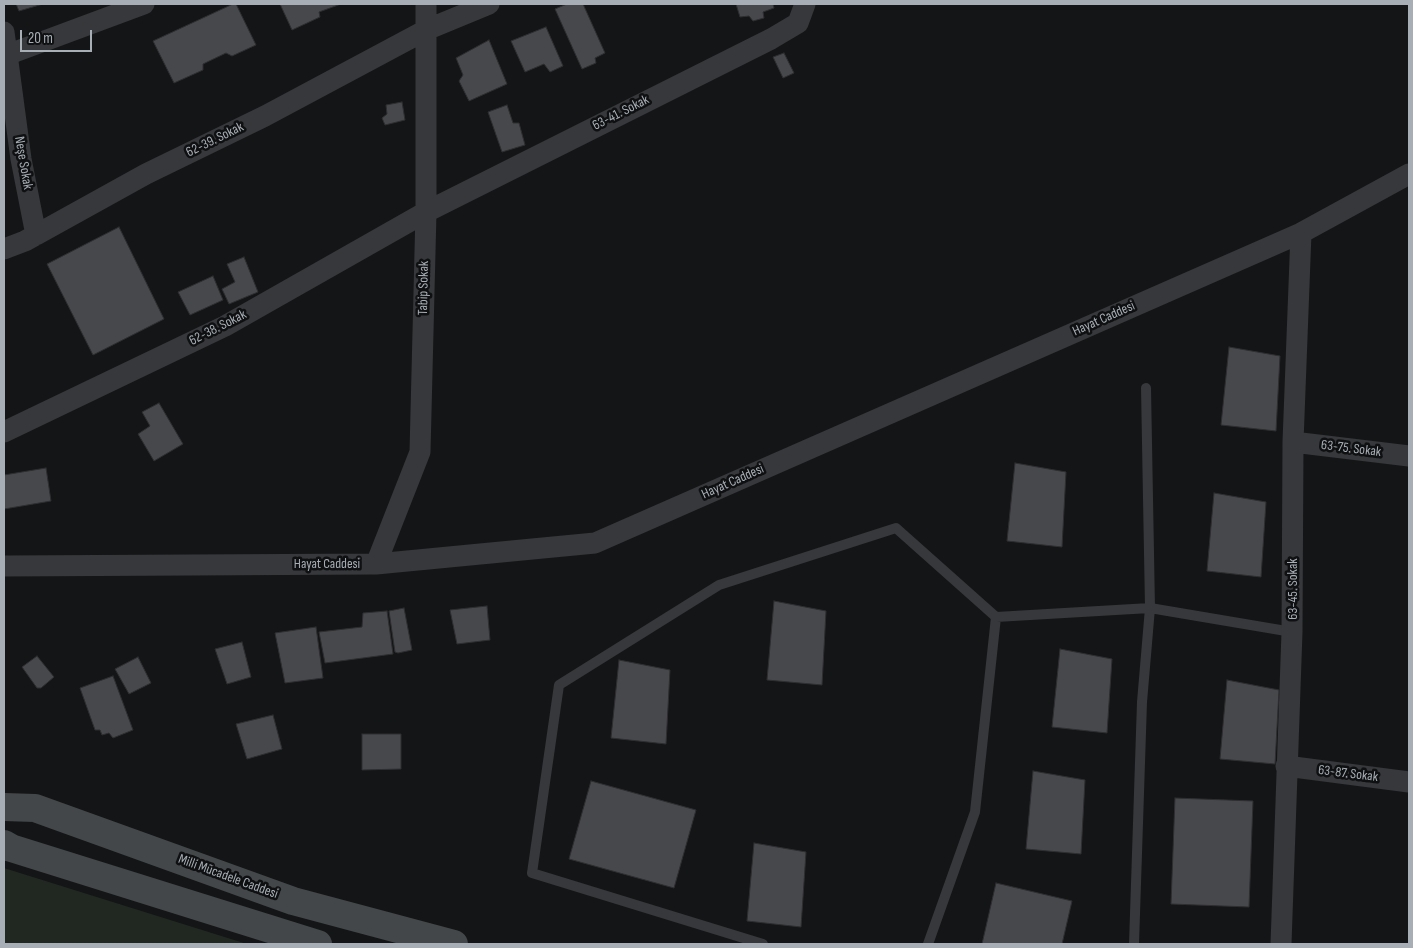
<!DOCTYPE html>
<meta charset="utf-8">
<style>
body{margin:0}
#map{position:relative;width:1413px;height:948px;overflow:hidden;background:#141516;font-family:"Sofia Sans Condensed",sans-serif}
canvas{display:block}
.frame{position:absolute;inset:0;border:5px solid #a7aeb5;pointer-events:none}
.scale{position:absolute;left:20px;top:30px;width:72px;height:22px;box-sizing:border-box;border:2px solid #a7aeb5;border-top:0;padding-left:6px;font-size:15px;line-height:18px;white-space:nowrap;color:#a7aeb5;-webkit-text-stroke:4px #0f1011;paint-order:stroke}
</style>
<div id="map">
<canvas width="1413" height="948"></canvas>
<div class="frame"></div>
<div class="scale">20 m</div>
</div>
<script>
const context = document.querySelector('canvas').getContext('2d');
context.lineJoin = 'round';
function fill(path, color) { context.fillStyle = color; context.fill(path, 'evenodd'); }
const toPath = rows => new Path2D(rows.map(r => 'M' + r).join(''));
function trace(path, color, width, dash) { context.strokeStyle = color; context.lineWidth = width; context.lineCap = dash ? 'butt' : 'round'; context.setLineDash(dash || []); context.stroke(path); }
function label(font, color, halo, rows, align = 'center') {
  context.font = font + ' "Sofia Sans Condensed",sans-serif'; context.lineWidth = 5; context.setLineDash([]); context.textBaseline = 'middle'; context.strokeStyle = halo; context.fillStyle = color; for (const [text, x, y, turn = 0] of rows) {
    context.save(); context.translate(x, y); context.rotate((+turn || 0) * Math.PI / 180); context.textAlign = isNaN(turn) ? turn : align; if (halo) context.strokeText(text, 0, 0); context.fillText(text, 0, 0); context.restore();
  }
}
fill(toPath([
 [4,868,247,944,4,944]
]), '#212821');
const building = toPath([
 [16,4,43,4,19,11,16,4],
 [233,4,236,4,256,45,232,56,226,53,203,64,203,70,174,83,153,41,233,4],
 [280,4,341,4,319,12,320,17,292,30,280,4],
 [567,4,583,4,605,53,595,58,596,63,582,69,555,9,567,4],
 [736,4,773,4,774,8,763,12,764,18,753,21,749,16,740,17,736,4],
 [546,27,563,66,550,72,544,64,525,72,511,41,546,27],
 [489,40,507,84,469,101,459,81,463,75,456,58,489,40],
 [784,53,794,73,783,78,773,57,784,53],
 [402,102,405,120,385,125,382,118,387,114,386,105,402,102],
 [507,105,513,123,519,123,525,145,502,152,488,112,507,105],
 [119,227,164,319,93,355,47,264,119,227],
 [244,257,258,292,229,304,222,289,235,282,227,264,244,257],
 [213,276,223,300,190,315,178,292,213,276],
 [1229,347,1280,356,1276,431,1221,425,1229,347],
 [159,403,183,444,154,461,138,434,150,426,142,412,159,403],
 [1015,463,1066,472,1062,547,1007,541,1015,463],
 [46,468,51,501,4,509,4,475,46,468],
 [1214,493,1266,502,1261,577,1207,571,1214,493],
 [774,601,826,611,822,685,767,680,774,601],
 [487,606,490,640,457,644,450,610,487,606],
 [404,608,412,650,398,653,395,652,389,611,404,608],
 [387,611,393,654,325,663,319,632,362,627,363,613,387,611],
 [316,627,323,678,285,683,275,633,316,627],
 [242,642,251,677,227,684,215,649,242,642],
 [1060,649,1112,659,1107,733,1052,727,1060,649],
 [37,656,54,677,41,688,37,688,22,667,37,656],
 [138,657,151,683,129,694,115,669,138,657],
 [619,660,670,670,666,744,611,738,619,660],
 [113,676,133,730,113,738,109,733,102,735,100,730,95,730,80,688,113,676],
 [1227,680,1279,690,1275,764,1220,759,1227,680],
 [273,715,282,749,247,759,236,724,273,715],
 [362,734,401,734,401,769,362,770,362,734],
 [1033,771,1085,780,1081,854,1026,849,1033,771],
 [591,781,696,810,674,888,569,859,591,781],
 [1175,798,1253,801,1249,907,1171,904,1175,798],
 [754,843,806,852,801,927,747,921,754,843],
 [996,883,1072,901,1062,944,982,944,996,883]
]);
fill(building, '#46484b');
trace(building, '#2f2f32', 1);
trace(toPath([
 [996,617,1150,608,1292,632],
 [763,944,532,873,559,685,719,585,896,528,996,617,975,812,928,944],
 [1134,944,1142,702,1150,608,1146,388]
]), '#36383b', 10);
trace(toPath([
 [4,32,21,159,36,235],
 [4,56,144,4],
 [4,249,25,241,146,174,265,116,426,30,489,4],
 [4,432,225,326,426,212,771,39,798,23,805,4],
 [1293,442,1409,456],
 [376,564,420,452,426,212,426,4],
 [4,566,376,564,595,543,1301,233,1409,174],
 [1286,766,1409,782],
 [1281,944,1292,632,1293,442,1301,233]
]), '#36383b', 21);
trace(toPath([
 [4,807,35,808,293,901,454,944],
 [4,844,11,848,318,944]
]), '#44474a', 28);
label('14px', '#a7aeb5', '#0f1011', [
 ["63-41. Sokak",621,113,-27],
 ["62-39. Sokak",215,140,-26],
 ["Neşe Sokak",23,163,80],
 ["Tabip Sokak",424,288,-89],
 ["Hayat Caddesi",1104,319,-24],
 ["62-38. Sokak",218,328,-27],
 ["63-75. Sokak",1351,449,7],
 ["Hayat Caddesi",733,482,-24],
 ["Hayat Caddesi",327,564],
 ["63-45. Sokak",1293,589,-90],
 ["63-87. Sokak",1348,774,7],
 ["Milli Mücadele Caddesi",228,877,20]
]);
</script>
